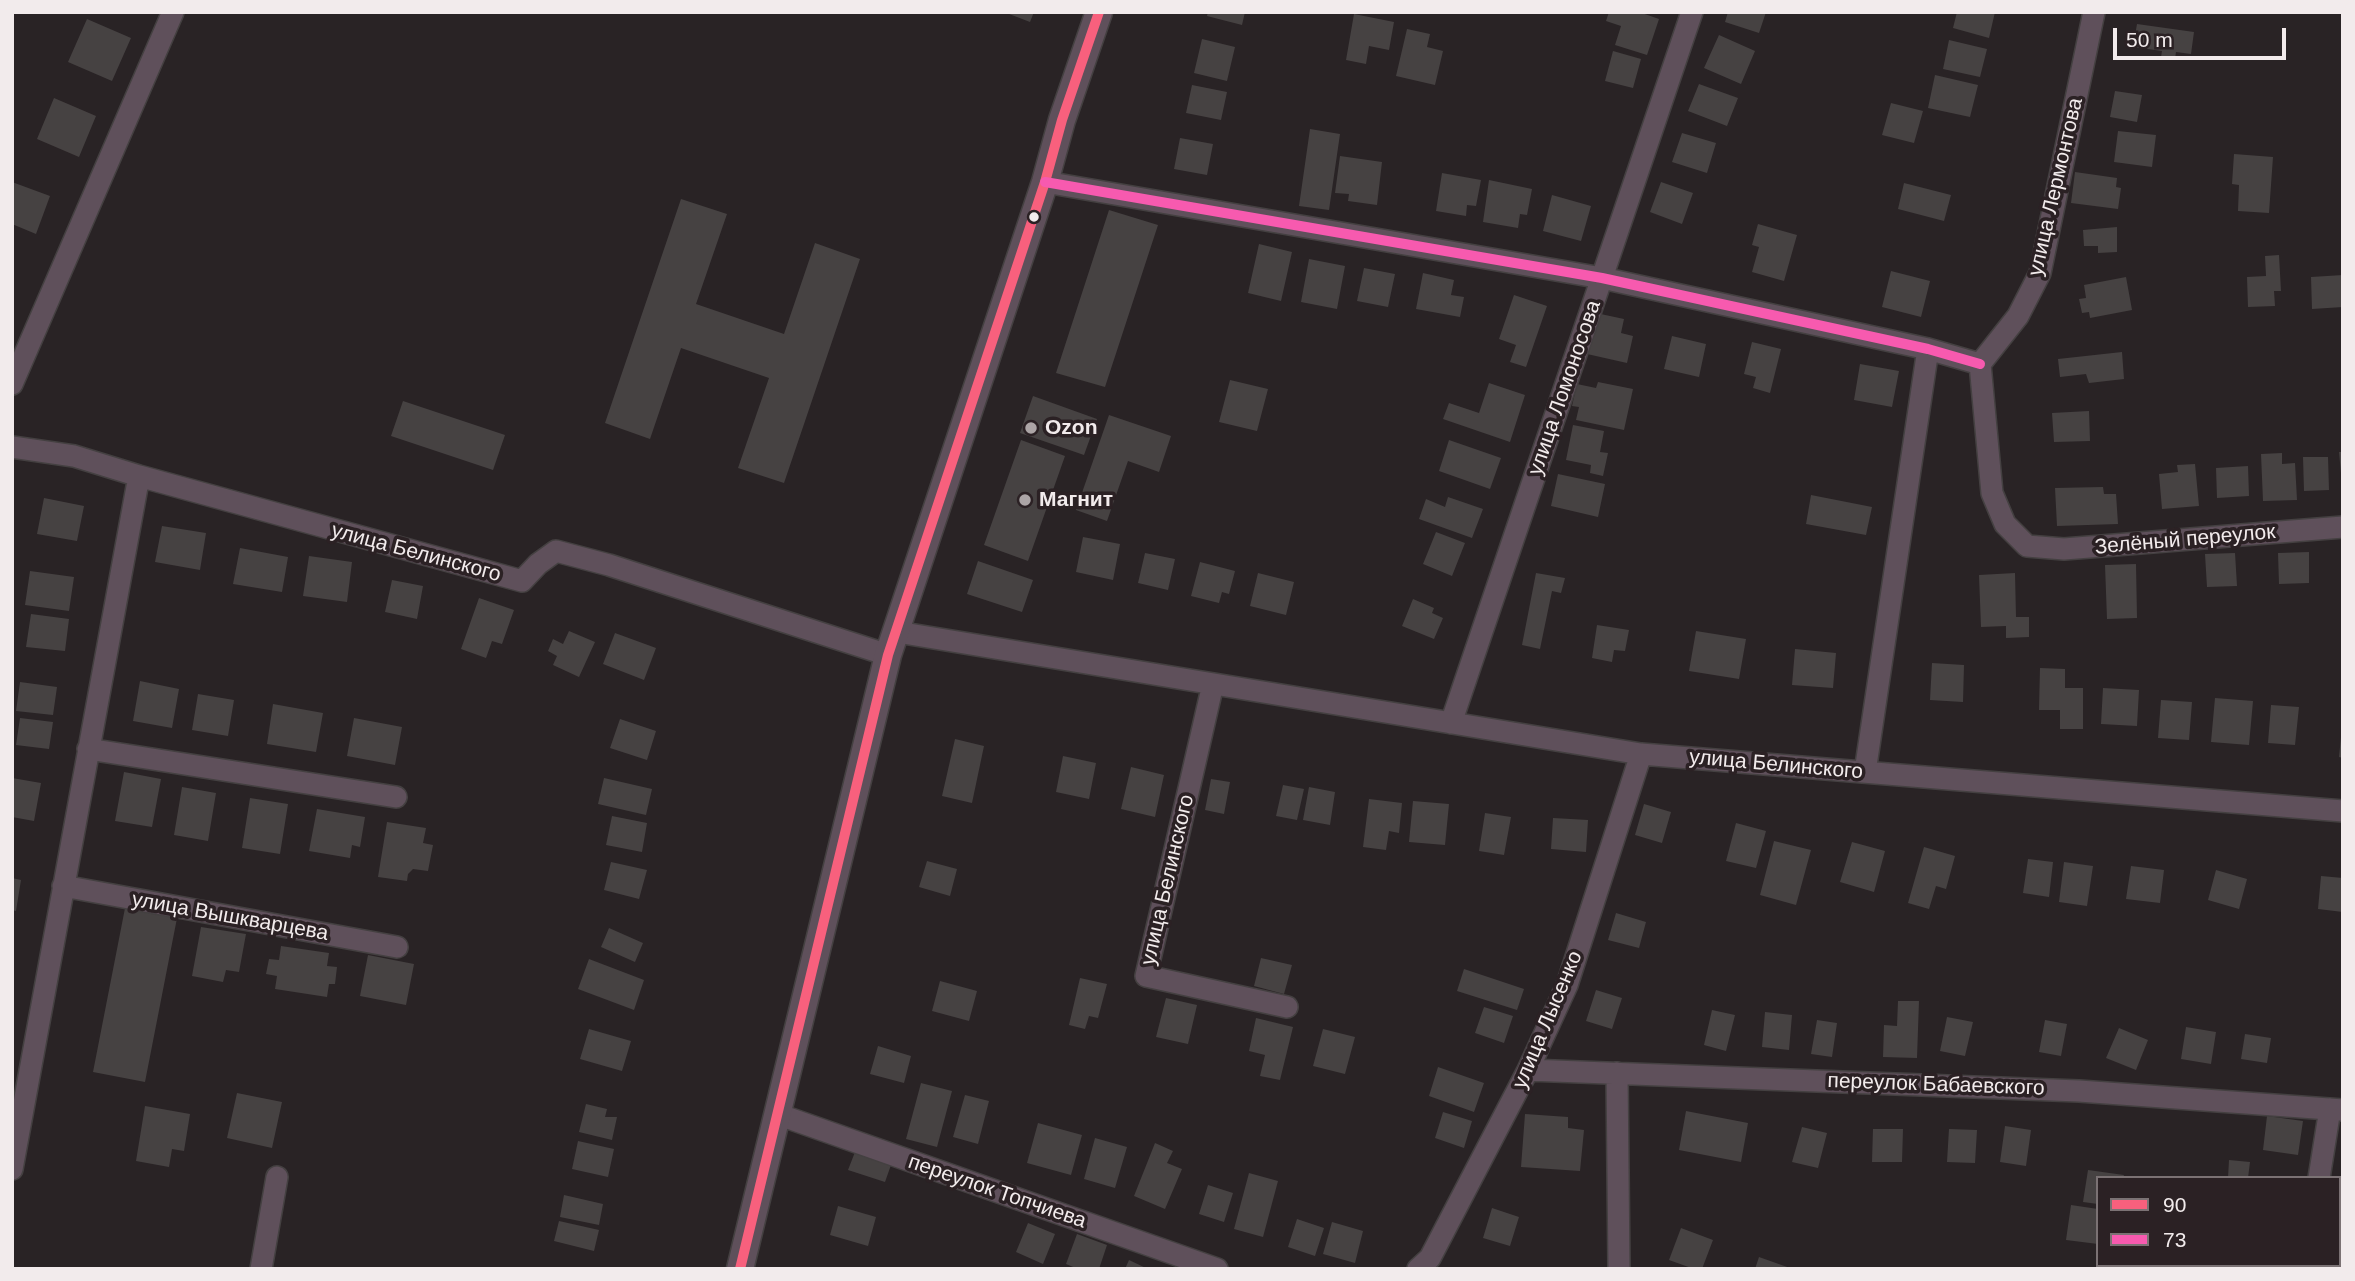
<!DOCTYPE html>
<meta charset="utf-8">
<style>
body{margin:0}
#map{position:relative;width:2355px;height:1281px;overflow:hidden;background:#292325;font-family:Arial,sans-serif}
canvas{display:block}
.frame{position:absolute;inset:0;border:14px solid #f2ebec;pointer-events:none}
.legend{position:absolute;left:2096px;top:1176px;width:245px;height:91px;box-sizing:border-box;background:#2b2124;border:2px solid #7b7274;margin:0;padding:9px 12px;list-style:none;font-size:21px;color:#f2ebec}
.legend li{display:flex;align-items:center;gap:14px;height:35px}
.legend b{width:35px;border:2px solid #7b7274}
.scale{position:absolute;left:2113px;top:28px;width:173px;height:32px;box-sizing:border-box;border:4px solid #f2ebec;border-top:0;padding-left:9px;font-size:21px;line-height:24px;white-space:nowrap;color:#f2ebec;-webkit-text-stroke:5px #2b2124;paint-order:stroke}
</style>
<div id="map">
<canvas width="2355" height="1281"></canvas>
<div class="frame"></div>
<ul class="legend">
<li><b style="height:9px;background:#f8607d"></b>90</li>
<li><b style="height:9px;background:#f75aaf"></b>73</li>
</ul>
<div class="scale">50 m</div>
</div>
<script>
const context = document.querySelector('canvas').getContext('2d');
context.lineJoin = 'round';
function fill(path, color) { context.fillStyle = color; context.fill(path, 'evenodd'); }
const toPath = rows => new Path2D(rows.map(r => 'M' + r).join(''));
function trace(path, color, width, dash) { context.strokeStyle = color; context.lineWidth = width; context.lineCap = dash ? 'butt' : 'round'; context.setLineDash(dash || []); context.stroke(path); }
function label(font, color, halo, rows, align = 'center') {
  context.font = font + ' Arial,sans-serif'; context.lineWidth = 7; context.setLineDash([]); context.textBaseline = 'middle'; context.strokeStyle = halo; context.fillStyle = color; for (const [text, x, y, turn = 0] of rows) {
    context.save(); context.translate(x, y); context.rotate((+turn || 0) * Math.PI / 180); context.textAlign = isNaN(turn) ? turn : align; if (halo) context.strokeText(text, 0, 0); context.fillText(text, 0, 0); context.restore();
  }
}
fill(toPath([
 [1004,12,1034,12,1030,22],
 [1208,12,1245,12,1242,25,1207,16],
 [1609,12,1639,12,1659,19,1647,55,1615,45,1621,26,1606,21],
 [1728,12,1766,12,1759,33,1725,22],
 [1957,12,1995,12,1989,38,1953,28],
 [1354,14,1394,22,1389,50,1369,46,1366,64,1346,60],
 [87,19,131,38,112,81,68,62],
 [2137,24,2194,32,2191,54,2176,52,2175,59,2161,57,2162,51,2133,47],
 [1407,29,1430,34,1427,47,1443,51,1435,85,1396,76],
 [1719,35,1755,51,1741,84,1704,68],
 [1202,39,1235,47,1227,81,1194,73],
 [1949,40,1987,49,1980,77,1943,69],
 [1613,51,1641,59,1633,88,1605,81],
 [1935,75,1978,85,1970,117,1928,108],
 [1699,84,1738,98,1727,126,1688,111],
 [1192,85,1227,92,1221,120,1186,113],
 [2115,91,2142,95,2137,122,2110,117],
 [54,98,96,116,79,157,37,139],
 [1891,103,1923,111,1914,143,1882,135],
 [1310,129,1340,134,1329,210,1299,206],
 [2118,131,2156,135,2152,167,2114,162],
 [1682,133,1716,143,1707,173,1672,162],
 [1180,138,1213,144,1207,175,1174,169],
 [2234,154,2273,157,2269,213,2238,211,2239,185,2232,184],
 [1340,156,1382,162,1377,205,1348,201,1349,194,1335,193],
 [2075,172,2117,178,2116,187,2121,188,2118,209,2071,203],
 [1442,173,1481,180,1476,206,1467,205,1466,216,1436,211],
 [1489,180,1532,189,1527,215,1520,214,1518,228,1483,222],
 [12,182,50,196,36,234,12,224],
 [1661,182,1693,193,1682,224,1650,212],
 [1904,183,1951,195,1944,221,1898,209],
 [1552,195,1591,206,1581,241,1543,231],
 [681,199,727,214,696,304,784,334,815,243,860,259,784,483,738,468,769,378,681,348,650,439,605,423],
 [1109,210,1158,225,1105,387,1056,373],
 [1758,224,1797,235,1784,281,1752,272,1759,247,1752,245],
 [2117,227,2117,252,2098,253,2098,246,2084,246,2083,230],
 [1259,244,1292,252,1281,301,1248,293],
 [2279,255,2281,291,2274,291,2275,306,2248,307,2247,277,2266,276,2265,256],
 [1309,259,1345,266,1337,309,1301,302],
 [1364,268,1395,274,1388,307,1357,301],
 [1891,271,1930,281,1921,317,1882,307],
 [1423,273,1454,280,1451,295,1464,297,1460,317,1416,309],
 [2343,275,2343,307,2312,309,2311,277],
 [2126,277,2132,310,2090,318,2089,312,2082,313,2079,299,2086,298,2084,285],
 [1514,295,1547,306,1526,367,1510,362,1516,345,1499,339],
 [1596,313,1624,319,1621,333,1633,336,1627,363,1587,354],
 [1672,336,1706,344,1699,377,1664,369],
 [1752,342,1781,349,1770,393,1753,388,1756,377,1744,374],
 [2122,352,2124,379,2089,383,2086,374,2060,377,2058,359],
 [1860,364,1899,371,1892,407,1854,400],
 [1230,380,1268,389,1257,431,1219,422],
 [1598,382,1633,389,1624,430,1576,420,1579,407,1572,406,1577,384,1596,388],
 [1489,383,1525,395,1510,442,1443,419,1449,403,1479,413],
 [1033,396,1097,419,1084,455,1020,433],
 [403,401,505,435,493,470,391,436],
 [2089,411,2090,441,2054,442,2052,413],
 [1109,415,1171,436,1159,472,1128,461,1107,521,1076,510],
 [1573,425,1604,431,1600,452,1608,453,1603,476,1590,473,1591,465,1566,460],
 [1021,440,1065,456,1028,561,984,545],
 [1449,440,1501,458,1490,489,1439,471],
 [2339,452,2343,452,2343,473,2341,473],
 [2282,453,2282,464,2295,463,2297,500,2263,501,2261,454],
 [2303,457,2328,457,2329,490,2304,491],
 [2195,464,2199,506,2162,509,2159,474,2178,472,2177,465],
 [2248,466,2249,496,2217,498,2216,468],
 [1558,474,1605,484,1598,517,1551,506],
 [2103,487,2104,494,2116,494,2118,524,2057,526,2055,488],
 [1811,495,1872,507,1866,535,1806,524],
 [1448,497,1483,509,1472,538,1419,519,1426,499,1445,507],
 [44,498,84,506,77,541,37,534],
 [162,526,206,533,200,570,155,562],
 [1436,532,1465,543,1452,576,1423,564],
 [1083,537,1120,544,1113,580,1076,572],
 [240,548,288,557,282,592,233,584],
 [2309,552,2309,583,2279,584,2278,553],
 [1145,553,1175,559,1168,590,1138,583],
 [2235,553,2237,586,2207,587,2205,554],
 [309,556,352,562,347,602,303,596],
 [978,561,1033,580,1022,612,967,594],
 [1200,562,1235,571,1229,594,1222,592,1219,603,1191,596],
 [2136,564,2137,618,2107,619,2105,565],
 [30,571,74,577,69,611,25,605],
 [1258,573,1294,582,1286,615,1250,606],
 [1536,573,1565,578,1561,593,1552,591,1540,649,1522,645],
 [2015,573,2016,617,2029,617,2029,637,2006,638,2006,626,1981,627,1979,575],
 [392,580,423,586,417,619,385,612],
 [479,598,514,610,502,644,492,641,486,658,461,649],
 [1413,599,1434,608,1432,613,1443,618,1434,639,1402,626],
 [31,614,69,619,65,651,26,647],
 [1597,625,1629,630,1625,651,1614,650,1612,662,1592,658],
 [569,631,595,642,579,677,553,665,557,656,548,651,553,639,563,644],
 [1696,631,1746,639,1739,679,1689,671],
 [615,633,656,648,644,680,603,664],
 [1795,649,1836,653,1833,688,1792,685],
 [1932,663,1964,665,1963,702,1930,700],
 [2040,668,2065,669,2065,688,2083,688,2083,729,2060,729,2060,710,2039,710],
 [140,681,179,689,172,728,133,721],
 [20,682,57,687,53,715,16,711],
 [2103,688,2139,690,2137,726,2101,724],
 [198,694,234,700,228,736,192,730],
 [2215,698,2253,701,2249,745,2211,742],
 [2161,700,2192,702,2189,740,2158,738],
 [273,704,323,713,316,752,267,744],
 [2271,705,2299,707,2295,745,2268,743],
 [20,718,53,722,49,749,16,745],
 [354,718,402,727,395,765,347,756],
 [620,719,656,731,647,760,610,748],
 [2341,737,2343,737,2343,758,2339,757],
 [955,739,984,746,972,803,942,796],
 [1063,756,1096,763,1089,799,1056,792],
 [1131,767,1164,775,1155,817,1121,809],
 [124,772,161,779,152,827,115,821],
 [12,778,41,783,34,821,12,817],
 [604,778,652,789,646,815,598,804],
 [1211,779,1230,782,1224,814,1205,810],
 [1283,785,1304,789,1297,820,1276,816],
 [182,787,216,793,208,841,174,835],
 [1309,787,1335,792,1330,825,1303,820],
 [250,798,288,804,280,854,242,848],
 [1369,799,1402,803,1399,833,1389,831,1386,850,1363,847],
 [1413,801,1449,804,1445,845,1409,842],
 [1644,804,1671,812,1662,843,1635,835],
 [317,809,365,817,360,847,352,845,350,858,309,851],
 [1485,813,1511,817,1504,855,1479,851],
 [612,816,647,823,642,852,606,845],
 [1553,818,1588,820,1586,852,1551,849],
 [387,822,426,828,423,843,433,845,428,871,413,869,408,874,407,881,378,877],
 [1736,823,1766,831,1756,868,1726,861],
 [1774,841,1811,850,1796,905,1760,895],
 [1852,842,1885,851,1874,892,1840,882],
 [1924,847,1955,856,1946,889,1936,886,1929,909,1908,903],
 [2028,859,2053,862,2049,897,2023,893],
 [927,861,957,869,950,896,919,887],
 [611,862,647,870,639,899,604,890],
 [2064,862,2093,866,2087,906,2059,902],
 [2131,866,2164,870,2160,903,2126,899],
 [2216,870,2247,879,2239,909,2208,900],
 [2321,876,2343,878,2343,912,2318,909],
 [12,878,21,880,16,911,12,910],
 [126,903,178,913,145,1082,93,1072],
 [1616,913,1646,922,1639,948,1608,940],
 [201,927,246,934,239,972,226,970,223,982,192,976],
 [609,928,643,943,635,962,601,947],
 [281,946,329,953,327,966,337,967,335,984,329,984,327,997,275,989,277,976,266,974,269,959,279,960],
 [368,955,414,964,406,1005,360,996],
 [1261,958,1292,965,1284,994,1254,986],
 [589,959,644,980,634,1010,578,989],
 [1464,969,1524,989,1517,1010,1457,991],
 [1080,978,1107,984,1098,1018,1089,1016,1085,1029,1069,1025],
 [940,981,977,991,969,1021,932,1011],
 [1596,990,1622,998,1612,1029,1586,1021],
 [1166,998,1197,1005,1188,1044,1156,1037],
 [1898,1001,1919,1001,1917,1058,1883,1057,1884,1025,1897,1026],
 [1484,1007,1513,1016,1504,1043,1475,1033],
 [1712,1010,1735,1015,1726,1051,1704,1045],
 [1765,1012,1792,1015,1789,1050,1762,1047],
 [1947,1017,1973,1022,1965,1056,1940,1051],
 [1256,1018,1293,1027,1280,1080,1260,1076,1265,1055,1249,1051],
 [1817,1020,1837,1023,1832,1057,1811,1054],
 [2045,1020,2067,1024,2061,1056,2039,1052],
 [2186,1027,2216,1032,2211,1064,2181,1059],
 [2119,1028,2148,1040,2136,1070,2106,1058],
 [589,1029,631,1041,622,1071,580,1059],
 [1323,1029,1355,1037,1345,1074,1313,1066],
 [2245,1034,2271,1038,2267,1063,2241,1059],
 [878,1046,911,1056,904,1083,870,1074],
 [1438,1067,1484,1083,1474,1112,1429,1096],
 [921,1083,952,1091,937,1147,906,1139],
 [237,1093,282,1102,272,1148,227,1138],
 [965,1095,989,1101,978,1144,953,1137],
 [586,1104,607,1109,605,1117,617,1117,612,1140,579,1132],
 [145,1106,190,1114,184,1151,172,1149,169,1167,136,1161],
 [1686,1111,1748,1123,1741,1162,1679,1150],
 [1443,1112,1472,1121,1464,1148,1435,1138],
 [1525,1114,1568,1117,1568,1128,1584,1130,1580,1171,1521,1167],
 [2267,1116,2303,1121,2298,1155,2263,1150],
 [1038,1123,1082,1135,1071,1175,1027,1163],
 [2005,1126,2031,1130,2026,1166,2000,1162],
 [1802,1127,1827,1133,1818,1168,1792,1162],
 [1873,1129,1903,1129,1902,1162,1872,1162],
 [1949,1129,1977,1130,1975,1163,1947,1162],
 [1095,1138,1127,1147,1115,1188,1084,1179],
 [578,1141,614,1149,608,1177,572,1169],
 [1155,1143,1173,1151,1167,1163,1182,1169,1165,1209,1134,1196],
 [855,1152,891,1165,885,1182,848,1170],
 [2229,1160,2250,1162,2248,1178,2228,1178],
 [2088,1170,2124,1175,2123,1178,2098,1178,2098,1204,2083,1202],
 [1249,1173,1278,1181,1263,1237,1234,1229],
 [1208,1185,1233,1193,1224,1222,1199,1214],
 [564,1195,603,1204,599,1225,560,1217],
 [2071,1205,2098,1209,2098,1244,2066,1240],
 [838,1206,876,1217,868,1246,830,1235],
 [1492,1208,1519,1217,1510,1246,1483,1238],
 [1297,1219,1324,1228,1315,1256,1288,1247],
 [559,1221,599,1230,594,1251,554,1241],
 [1332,1222,1363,1231,1355,1263,1323,1254],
 [1028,1223,1055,1234,1043,1264,1016,1252],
 [1681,1228,1713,1240,1702,1269,1694,1269,1669,1260],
 [1077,1234,1107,1245,1099,1269,1078,1269,1066,1264],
 [1759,1257,1790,1268,1790,1269,1755,1269],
 [1129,1260,1148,1269,1125,1269]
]), '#464242');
const minor = toPath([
 [2094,12,2040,273,2018,316,1980,364,1992,493,2005,524,2027,546,2064,549,2343,527],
 [1045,182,1602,278,1928,349,1980,364],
 [12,384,173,12],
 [12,447,74,456,139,476,522,581,538,564,556,551,609,565,888,655],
 [897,632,1641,754,2343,811],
 [1213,684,1146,976,1287,1007],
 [1451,723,1692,12],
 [88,749,396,797],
 [1865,772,1928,349],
 [63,886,397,947],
 [1528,1070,2079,1091,2343,1110],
 [1617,1073,1619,1269],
 [777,1114,1217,1269],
 [12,1169,139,476],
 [2319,1178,2330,1109],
 [261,1269,277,1177],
 [1418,1269,1430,1258,1528,1070,1567,985,1641,754],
 [2305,1269,2306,1265]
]);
const tertiary = toPath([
 [740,1269,888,655,1045,182,1062,120,1099,12]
]);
trace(minor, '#444041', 24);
trace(tertiary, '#444041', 29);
trace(minor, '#5f505b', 21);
trace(tertiary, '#5f505b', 26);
trace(toPath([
 [740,1269,888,655,1045,182,1062,120,1099,12]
]), '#f8607d', 10);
trace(toPath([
 [1045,182,1602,278,1928,349,1980,364]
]), '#f75aaf', 10);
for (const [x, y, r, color] of [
 [1034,217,6,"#f2ebec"],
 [1031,428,7,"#aca5a6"],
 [1025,500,7,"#aca5a6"]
]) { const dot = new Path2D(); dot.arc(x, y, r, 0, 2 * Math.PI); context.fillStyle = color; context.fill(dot); trace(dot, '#2b2124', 2.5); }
label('21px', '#f2ebec', '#2b2124', [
 ["улица Лермонтова",2056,187,-77],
 ["улица Ломоносова",1565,388,-71],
 ["Зелёный переулок",2185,540,-5],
 ["улица Белинского",416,553,15],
 ["улица Белинского",1776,765,5],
 ["улица Белинского",1168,880,-77],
 ["улица Вышкварцева",230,917,10],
 ["улица Лысенко",1548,1020,-67],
 ["переулок Бабаевского",1936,1085,2],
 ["переулок Топчиева",997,1192,19]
]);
label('bold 21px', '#f2ebec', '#2b2124', [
 ["Ozon",1045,428],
 ["Магнит",1039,500]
], 'left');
</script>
